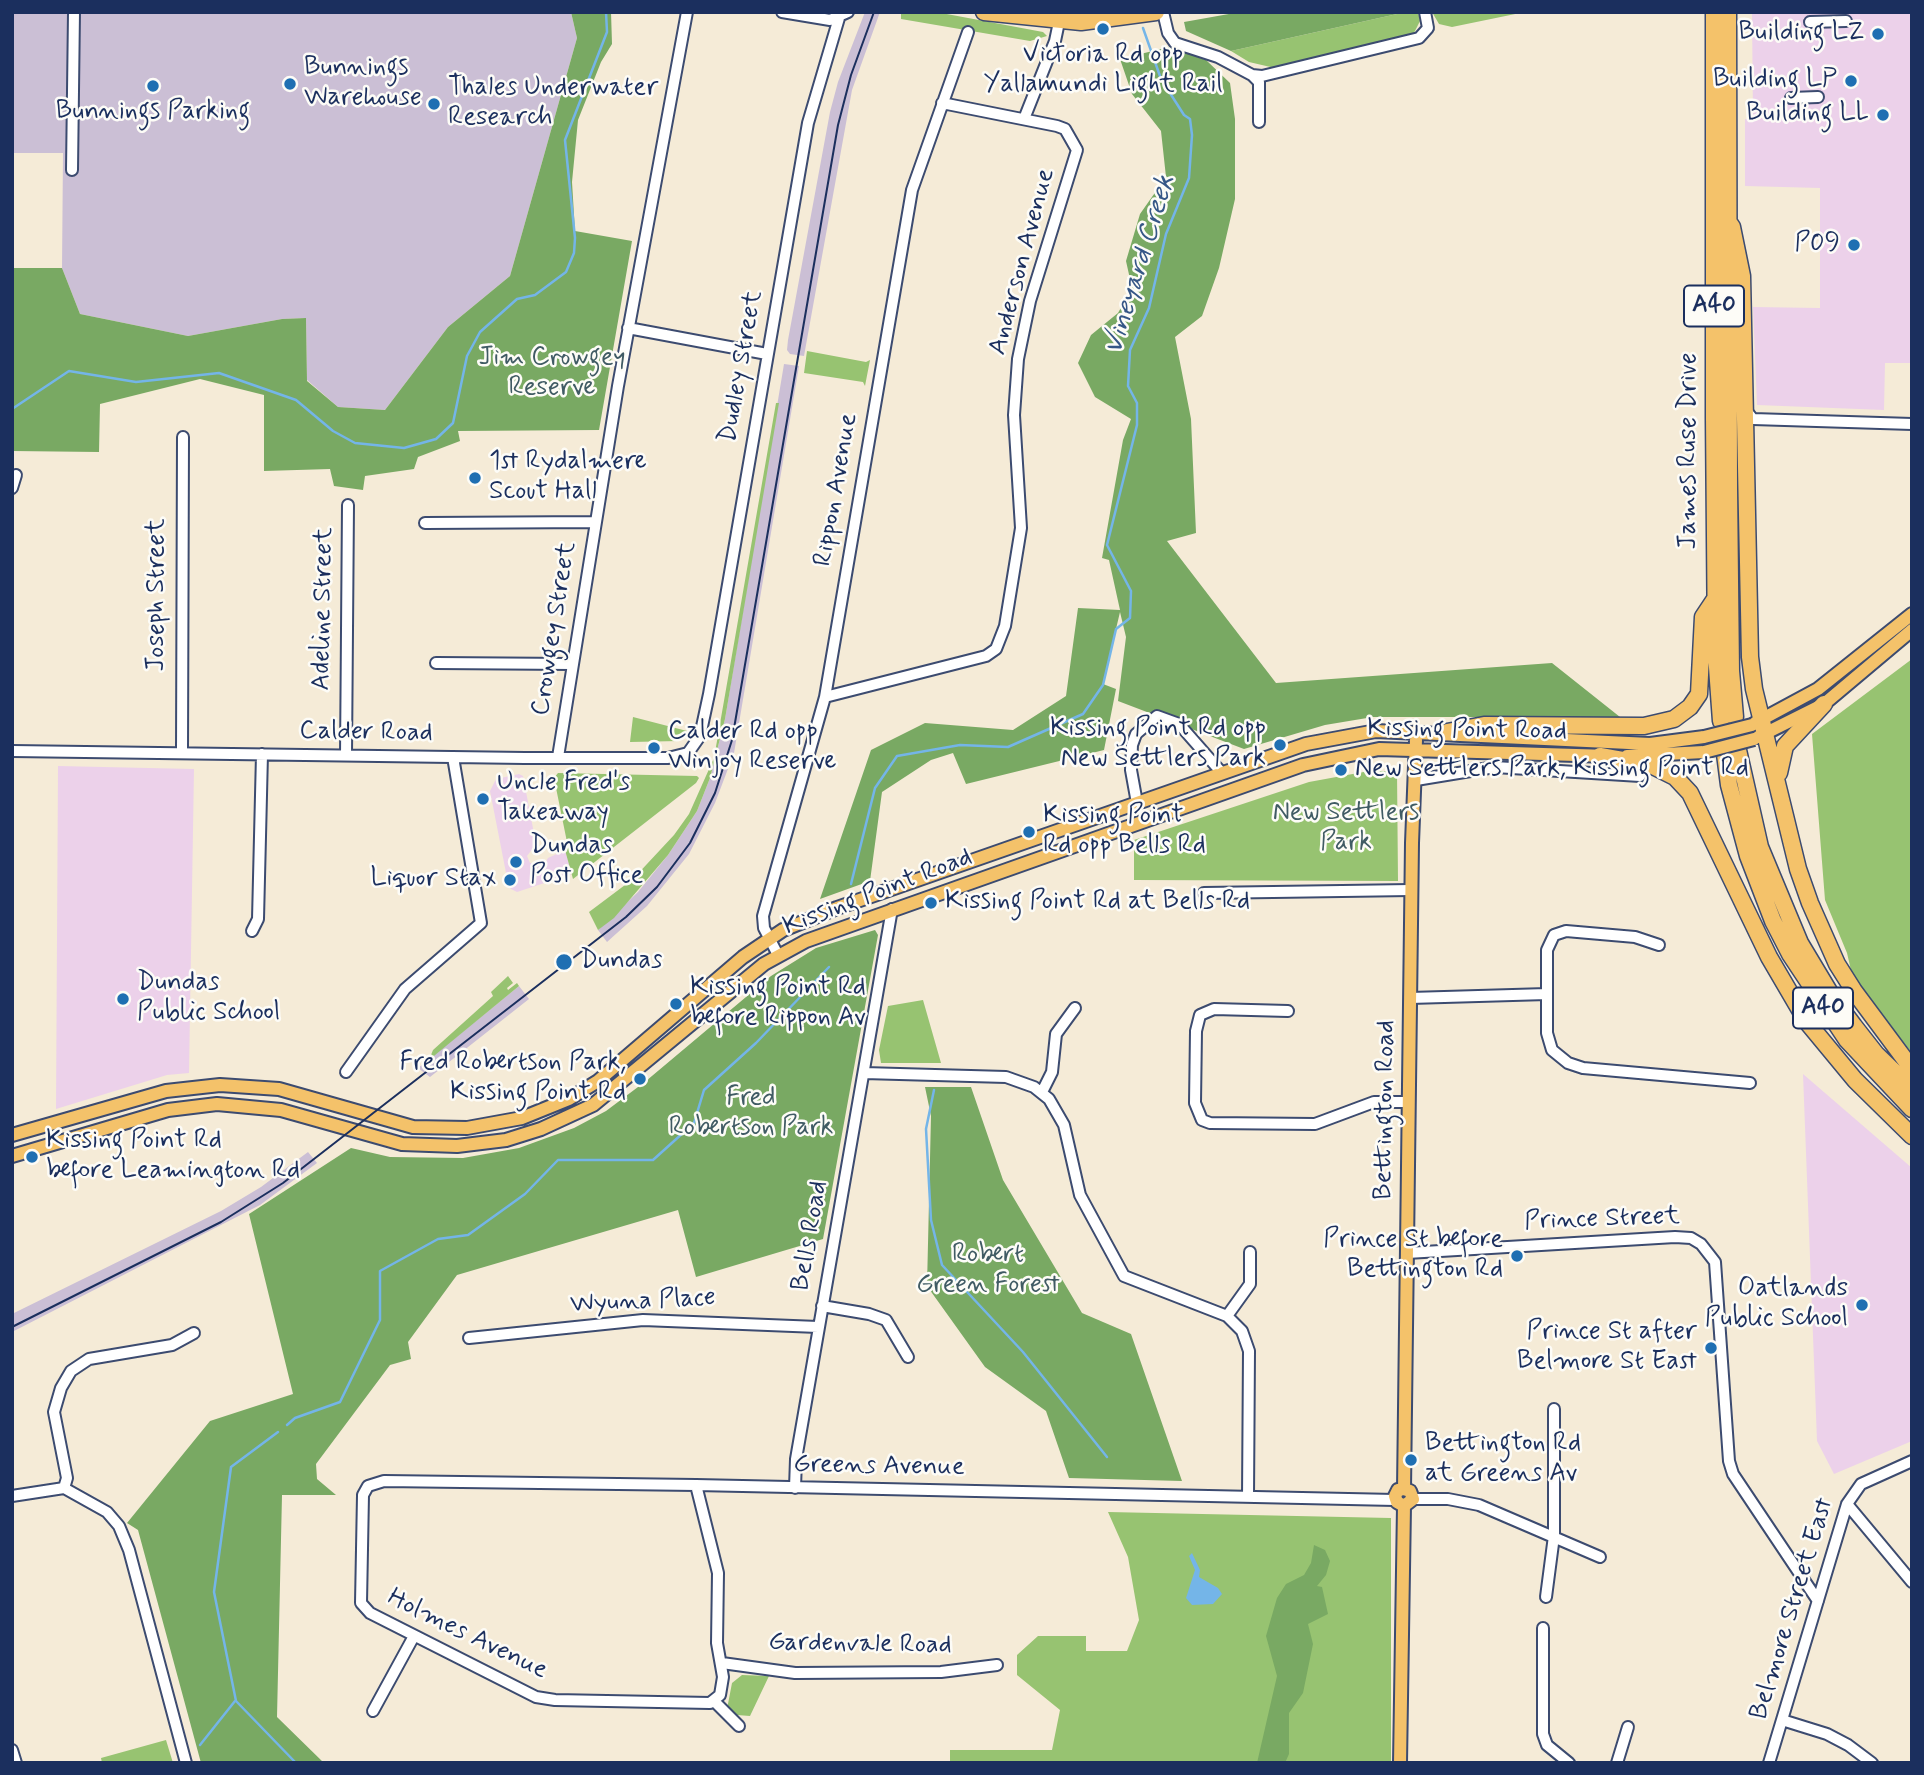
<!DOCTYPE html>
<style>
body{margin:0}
#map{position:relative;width:1924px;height:1775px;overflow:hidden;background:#f5ebd7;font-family:Mynerve,sans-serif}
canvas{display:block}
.frame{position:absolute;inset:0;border:14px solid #1b2f5e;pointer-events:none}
</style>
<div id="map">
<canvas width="1924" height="1775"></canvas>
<div class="frame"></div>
</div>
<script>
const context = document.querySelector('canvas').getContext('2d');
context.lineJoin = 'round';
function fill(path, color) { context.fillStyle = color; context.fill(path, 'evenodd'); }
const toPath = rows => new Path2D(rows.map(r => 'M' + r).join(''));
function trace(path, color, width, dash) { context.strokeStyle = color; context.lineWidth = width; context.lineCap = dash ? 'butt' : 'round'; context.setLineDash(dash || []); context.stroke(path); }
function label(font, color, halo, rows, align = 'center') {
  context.font = font + ' Mynerve,sans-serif'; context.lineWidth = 5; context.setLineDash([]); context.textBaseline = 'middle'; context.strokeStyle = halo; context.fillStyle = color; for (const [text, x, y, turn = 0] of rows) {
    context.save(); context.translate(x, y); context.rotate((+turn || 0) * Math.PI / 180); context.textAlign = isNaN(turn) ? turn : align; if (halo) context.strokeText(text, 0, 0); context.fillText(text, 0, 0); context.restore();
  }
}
fill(toPath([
 [1752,12,1912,12,1912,363,1885,363,1884,410,1757,405,1753,307,1820,308,1820,188,1745,186,1745,119,1753,119],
 [58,766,194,769,189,1073,167,1075,56,1109],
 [519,774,523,776,536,844,527,856,530,863,545,863,548,858,565,850,572,874,517,892,509,888,490,791,496,779],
 [1803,1074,1912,1168,1912,1441,1834,1474,1817,1441]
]), '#ecd1ea');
fill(toPath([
 [12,12,571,12,577,38,510,276,448,327,385,410,338,407,307,380,306,318,282,319,188,336,80,314,62,268,63,153,12,153],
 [865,12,880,12,852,90,804,356,790,354,787,350,788,340,830,112,838,82],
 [784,364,799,366,734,753,715,803,689,854,647,906,607,942,598,930,638,892,668,855,697,811,710,778,725,719],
 [519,986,529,999,430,1077,418,1068],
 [308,1152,317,1163,260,1205,12,1332,14,1313,221,1211,261,1187]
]), '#cbbfd5');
fill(toPath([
 [901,12,936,12,1043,32,1047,36,1030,41,901,19],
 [1406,12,1418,12,1420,21,1412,37,1279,69,1249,62,1231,51],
 [1432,12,1525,12,1452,27,1439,24],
 [807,351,866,362,870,360,865,386,863,382,804,373],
 [776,403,779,403,725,719,710,778,697,811,668,855,614,918,598,930,589,912,633,879,674,835,689,814,714,758],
 [1912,659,1912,1053,1853,979,1847,953,1825,900,1812,734],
 [633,717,687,731,679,741,630,742],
 [1369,771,1397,771,1398,881,1134,880,1134,840,1309,782],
 [558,773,697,776,699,778,696,783,573,879,565,850,567,842,554,778],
 [508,976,513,983,507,988,508,990,517,983,519,986,429,1060,433,1050,493,996,491,992],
 [923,1000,941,1063,881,1063,879,1050,888,1006],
 [1108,1512,1391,1518,1391,1763,950,1763,950,1750,1052,1750,1060,1710,1017,1675,1017,1655,1038,1636,1086,1636,1086,1651,1127,1651,1139,1620,1128,1557],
 [742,1675,769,1676,750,1716,737,1715,727,1709,732,1683],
 [166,1740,173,1763,102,1763,101,1758]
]), '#97c371');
fill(toPath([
 [571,12,611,12,612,44,601,62,578,120,572,182,575,231,632,241,599,430,458,431,460,441,418,457,414,469,365,476,363,490,334,486,330,469,264,471,264,395,200,379,100,404,99,452,12,451,12,268,62,268,80,314,188,336,282,319,306,318,307,381,338,407,385,410,448,327,510,276,577,38],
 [1240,12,1406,12,1231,51,1186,31,1184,22],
 [1169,47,1206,60,1230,83,1235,119,1235,199,1219,268,1202,316,1175,337,1191,419,1196,533,1167,541,1276,683,1552,663,1620,717,1373,717,1325,725,1244,749,1118,701,1126,637,1120,612,1103,684,1116,689,1104,750,966,784,953,753,931,760,882,792,870,881,820,899,871,750,925,723,1013,730,1066,696,1078,608,1120,610,1109,560,1102,558,1123,440,1131,419,1095,397,1078,363,1091,335,1118,313,1132,288,1126,261,1140,214,1166,177,1161,131,1132,94,1120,59],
 [875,930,878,935,823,1239,696,1277,678,1210,457,1275,408,1342,411,1359,390,1365,316,1464,317,1479,336,1495,282,1495,277,1717,324,1763,201,1763,138,1530,127,1523,210,1421,293,1394,249,1214,351,1148,390,1157,463,1158,519,1148,574,1128,606,1111,646,1081,771,976,816,948],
 [925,1087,971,1087,1003,1180,1082,1313,1131,1334,1182,1481,1069,1478,1046,1411,985,1367,927,1286,931,1116],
 [1314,1545,1325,1550,1330,1561,1326,1575,1317,1586,1322,1587,1328,1614,1308,1624,1313,1644,1303,1693,1289,1713,1289,1754,1285,1763,1257,1763,1277,1676,1266,1636,1277,1598,1286,1584,1304,1575,1311,1563]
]), '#79a963');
fill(toPath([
 [1192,1553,1200,1570,1199,1577,1218,1588,1222,1594,1213,1604,1192,1605,1186,1598,1195,1570,1189,1556]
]), '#74b5e8');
trace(toPath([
 [12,409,69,371,136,382,219,373,296,400,333,431,355,443,404,448,436,439,453,423,467,356,480,332,517,299,535,295,566,272,574,253,575,238,565,140,607,32,606,12],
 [851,884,875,788,897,756,960,745,1008,747,1083,714,1103,685,1116,629,1130,618,1131,591,1107,545,1137,425,1137,403,1128,386,1130,350,1149,308,1166,234,1189,178,1192,135,1190,119,1184,115,1161,79,1143,28],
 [934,1090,926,1129,931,1220,942,1265,1023,1352,1107,1457],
 [287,1425,295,1418,340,1402,380,1320,380,1271,438,1239,468,1235,525,1194,558,1160,653,1160,694,1123,704,1090,756,1043,829,967],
 [278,1432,231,1467,214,1592,236,1701,296,1763],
 [200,1745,235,1701]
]), '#74b5e8', 2.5);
const minor = toPath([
 [782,12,830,20,848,12],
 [1163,12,1168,33,1175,43,1218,57,1252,75,1262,76,1419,38,1428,28,1425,12],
 [1810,22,1846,21],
 [1252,75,1259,82,1259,122],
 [1791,98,1818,97],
 [1024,119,1055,41,1059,22],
 [72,170,74,12],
 [628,328,767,354],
 [1745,409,1753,419,1912,424],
 [12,488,16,475],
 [425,523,596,522],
 [436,663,572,664],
 [825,697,986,656,996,649,1005,626,1021,528,1014,415,1018,359,1030,301,1077,150,1065,129,1057,126,942,103],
 [12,751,525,758,668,758,688,753,700,736,709,694,808,123,839,18],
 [182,752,183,437],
 [346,755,348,505],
 [558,757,618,386,687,12],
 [1416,780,1495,767,1640,776],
 [1137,803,1131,770,1132,745,1136,734,1157,716,1179,724,1222,773],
 [1204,893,1411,890],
 [252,931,258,919,262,754],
 [1659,945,1635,937,1566,931,1554,935,1547,950,1547,1033,1552,1050,1568,1063,1583,1068,1750,1083],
 [778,955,764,928,763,916,825,697,912,190,968,32],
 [1410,998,1547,994],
 [1288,1011,1214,1009,1200,1015,1196,1031,1195,1103,1202,1120,1210,1123,1315,1124,1374,1102,1409,1102],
 [346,1072,405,989,481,923,453,757],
 [864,1073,1006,1077,1034,1087,1049,1099,1064,1125,1080,1195,1124,1276,1227,1316,1242,1331,1249,1351,1248,1497],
 [1042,1092,1052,1072,1056,1034,1075,1008],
 [1407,1253,1675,1237,1691,1238,1701,1244,1715,1262,1729,1461,1733,1474,1818,1601],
 [822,1306,869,1314,886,1320,908,1357],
 [1227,1316,1250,1284,1250,1252],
 [469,1338,643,1320,818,1327],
 [696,1485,718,1573,717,1643,723,1677,720,1695,710,1703,555,1700,536,1697,370,1613,361,1603,363,1495,368,1486,384,1481,696,1485,1395,1500],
 [64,1488,67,1478,54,1412,61,1388,71,1371,89,1359,172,1345,194,1333],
 [795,1488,796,1459,892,909],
 [12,1496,64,1488,107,1512,119,1526,129,1550,186,1763],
 [1413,1499,1448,1499,1479,1505,1600,1557],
 [1847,1504,1912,1582],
 [1546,1597,1554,1536,1554,1409],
 [1543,1628,1543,1734,1547,1745,1569,1763],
 [722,1663,795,1673,941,1672,997,1665],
 [714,1701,739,1726],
 [373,1711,414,1636],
 [1782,1720,1827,1734,1848,1745,1872,1763],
 [12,1750,16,1763],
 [1617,1763,1628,1727],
 [1769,1763,1847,1504,1861,1484,1912,1461]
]);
const major = toPath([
 [1755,723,1818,689,1912,614],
 [1758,737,1824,704,1912,630],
 [1627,756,1704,752],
 [12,1135,166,1091,220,1085,279,1089,413,1127,467,1128,522,1118,569,1099,598,1081,743,957,783,930,837,908,1306,744,1376,731,1650,744,1704,737],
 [12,1156,168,1110,217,1104,281,1110,402,1144,457,1146,506,1140,541,1129,593,1105,764,964,806,941,1303,765,1379,749,1609,756],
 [1404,1489,1412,843,1416,740],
 [1404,1506,1397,1502,1395,1496,1398,1490,1404,1489],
 [1404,1506,1413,1499,1410,1491,1404,1489],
 [1400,1763,1404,1506]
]);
const highway = toPath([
 [984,12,1081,22,1156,12],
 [1714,12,1714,418,1716,654,1721,721],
 [1728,12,1729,489,1731,671,1735,717],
 [1728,221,1732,227,1742,276,1750,657,1754,689,1798,869,1810,903,1837,964,1854,991,1912,1069],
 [1447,732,1484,725,1644,726,1674,719,1690,707,1699,694,1703,617,1715,599],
 [1738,750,1760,847,1800,943,1833,998,1854,1026,1876,1054,1912,1089],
 [1725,754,1729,785,1748,856,1773,921,1790,954,1847,1040,1912,1109],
 [1600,756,1651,765,1675,777,1690,793,1769,957,1807,1022,1855,1080,1912,1136],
 [1779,773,1785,746,1824,704]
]);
trace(minor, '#3c4b70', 14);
trace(major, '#3c4b70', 16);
trace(highway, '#3c4b70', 19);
trace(minor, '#fff', 10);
trace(major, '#f4c26a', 12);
trace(highway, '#f4c26a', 16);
trace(toPath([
 [12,1327,221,1222,283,1183,626,917,657,887,690,843,715,793,732,740,838,125,851,75,874,12]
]), '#1b2f5e', 2);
const majorBridge = toPath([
 [1704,737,1752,725],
 [1704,752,1754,739]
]);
trace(majorBridge, '#3c4b70', 16, []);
trace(majorBridge, '#f4c26a', 12);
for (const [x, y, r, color] of [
 [1103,29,7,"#1f6fb2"],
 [1878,34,7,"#1f6fb2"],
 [1851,81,7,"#1f6fb2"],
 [290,84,7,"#1f6fb2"],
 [153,86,7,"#1f6fb2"],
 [434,104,7,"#1f6fb2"],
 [1883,115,7,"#1f6fb2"],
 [1854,245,7,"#1f6fb2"],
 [475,478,7,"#1f6fb2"],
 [1280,745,7,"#1f6fb2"],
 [654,748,7,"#1f6fb2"],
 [1341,770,7,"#1f6fb2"],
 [483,799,7,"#1f6fb2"],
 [1029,832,7,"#1f6fb2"],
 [516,862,7,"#1f6fb2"],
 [510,880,7,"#1f6fb2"],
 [931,903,7,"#1f6fb2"],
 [564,962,9,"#1f6fb2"],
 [123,999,7,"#1f6fb2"],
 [676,1004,7,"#1f6fb2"],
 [640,1079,7,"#1f6fb2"],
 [32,1157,7,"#1f6fb2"],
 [1517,1256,7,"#1f6fb2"],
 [1862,1305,7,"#1f6fb2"],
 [1711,1348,7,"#1f6fb2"],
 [1411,1460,7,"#1f6fb2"]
]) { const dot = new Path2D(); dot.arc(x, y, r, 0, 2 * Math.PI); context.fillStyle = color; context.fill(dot); trace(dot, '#fdfcf7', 2.5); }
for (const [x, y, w] of [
 [1714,306,60],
 [1823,1008,60]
]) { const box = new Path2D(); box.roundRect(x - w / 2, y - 20.5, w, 41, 5); context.fillStyle = '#fdfcf7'; context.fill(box); trace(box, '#1b2f5e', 2); }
label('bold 24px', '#1b2f5e', null, [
 ["A40",1714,306],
 ["A40",1823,1008]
]);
label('26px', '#1b2f5e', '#fdfcf7', [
 ["Building LZ",1864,34,"right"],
 ["Victoria Rd opp",1103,56,"center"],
 ["Yallamundi Light Rail",1103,86,"center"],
 ["Bunnings",304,69],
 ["Warehouse",304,99],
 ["Building LP",1837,81,"right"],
 ["Thales Underwater",448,89],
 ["Research",448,119],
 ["Bunnings Parking",153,113,"center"],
 ["Building LL",1869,115,"right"],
 ["P09",1840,245,"right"],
 ["1st Rydalmere",489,463],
 ["Scout Hall",489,493],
 ["Kissing Point Rd opp",1266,730,"right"],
 ["New Settlers Park",1266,760,"right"],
 ["Calder Rd opp",668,733],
 ["Winjoy Reserve",668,763],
 ["New Settlers Park, Kissing Point Rd",1355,770],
 ["Uncle Fred's",497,784],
 ["Takeaway",497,814],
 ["Kissing Point",1043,817],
 ["Rd opp Bells Rd",1043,847],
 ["Dundas",530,847],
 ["Post Office",530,877],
 ["Liquor Stax",496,880,"right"],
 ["Kissing Point Rd at Bells Rd",945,903],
 ["Dundas",580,962],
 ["Dundas",137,984],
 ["Public School",137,1014],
 ["Kissing Point Rd",690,989],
 ["before Rippon Av",690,1019],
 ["Fred Robertson Park,",626,1064,"right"],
 ["Kissing Point Rd",626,1094,"right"],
 ["Kissing Point Rd",46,1142],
 ["before Leamington Rd",46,1172],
 ["Prince St before",1503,1241,"right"],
 ["Bettington Rd",1503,1271,"right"],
 ["Oatlands",1848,1290,"right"],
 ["Public School",1848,1320,"right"],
 ["Prince St after",1697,1333,"right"],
 ["Belmore St East",1697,1363,"right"],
 ["Bettington Rd",1425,1445],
 ["at Greens Av",1425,1475]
], 'left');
label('26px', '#1b2f5e', '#fdfcf7', [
 ["Anderson Avenue",1023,262,-75],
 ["Dudley Street",742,367,-80],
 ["James Ruse Drive",1690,451,-90],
 ["Rippon Avenue",837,490,-80],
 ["Joseph Street",158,595,-90],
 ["Adeline Street",324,609,-89],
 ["Crowgey Street",555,629,-81],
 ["Kissing Point Road",1467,731,1],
 ["Calder Road",366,733,1],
 ["Kissing Point Road",878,893,-21],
 ["Bettington Road",1386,1110,-89],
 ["Prince Street",1602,1220,-2],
 ["Bells Road",811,1236,-80],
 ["Wyuna Place",643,1302,-3],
 ["Greens Avenue",879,1467,1],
 ["Belmore Street East",1793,1609,-73],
 ["Holmes Avenue",467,1635,26],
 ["Gardenvale Road",860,1645,1]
]);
label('26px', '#405b64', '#fdfcf7', [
 ["Jim Crowgey",552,359],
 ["Reserve",552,389],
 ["New Settlers",1346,814],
 ["Park",1346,844],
 ["Fred",751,1099],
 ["Robertson Park",751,1129],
 ["Robert",988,1256],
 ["Green Forest",988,1286]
]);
label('italic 28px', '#365787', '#fdfcf7', [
 ["Vineyard Creek",1141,265,-73]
]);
</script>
